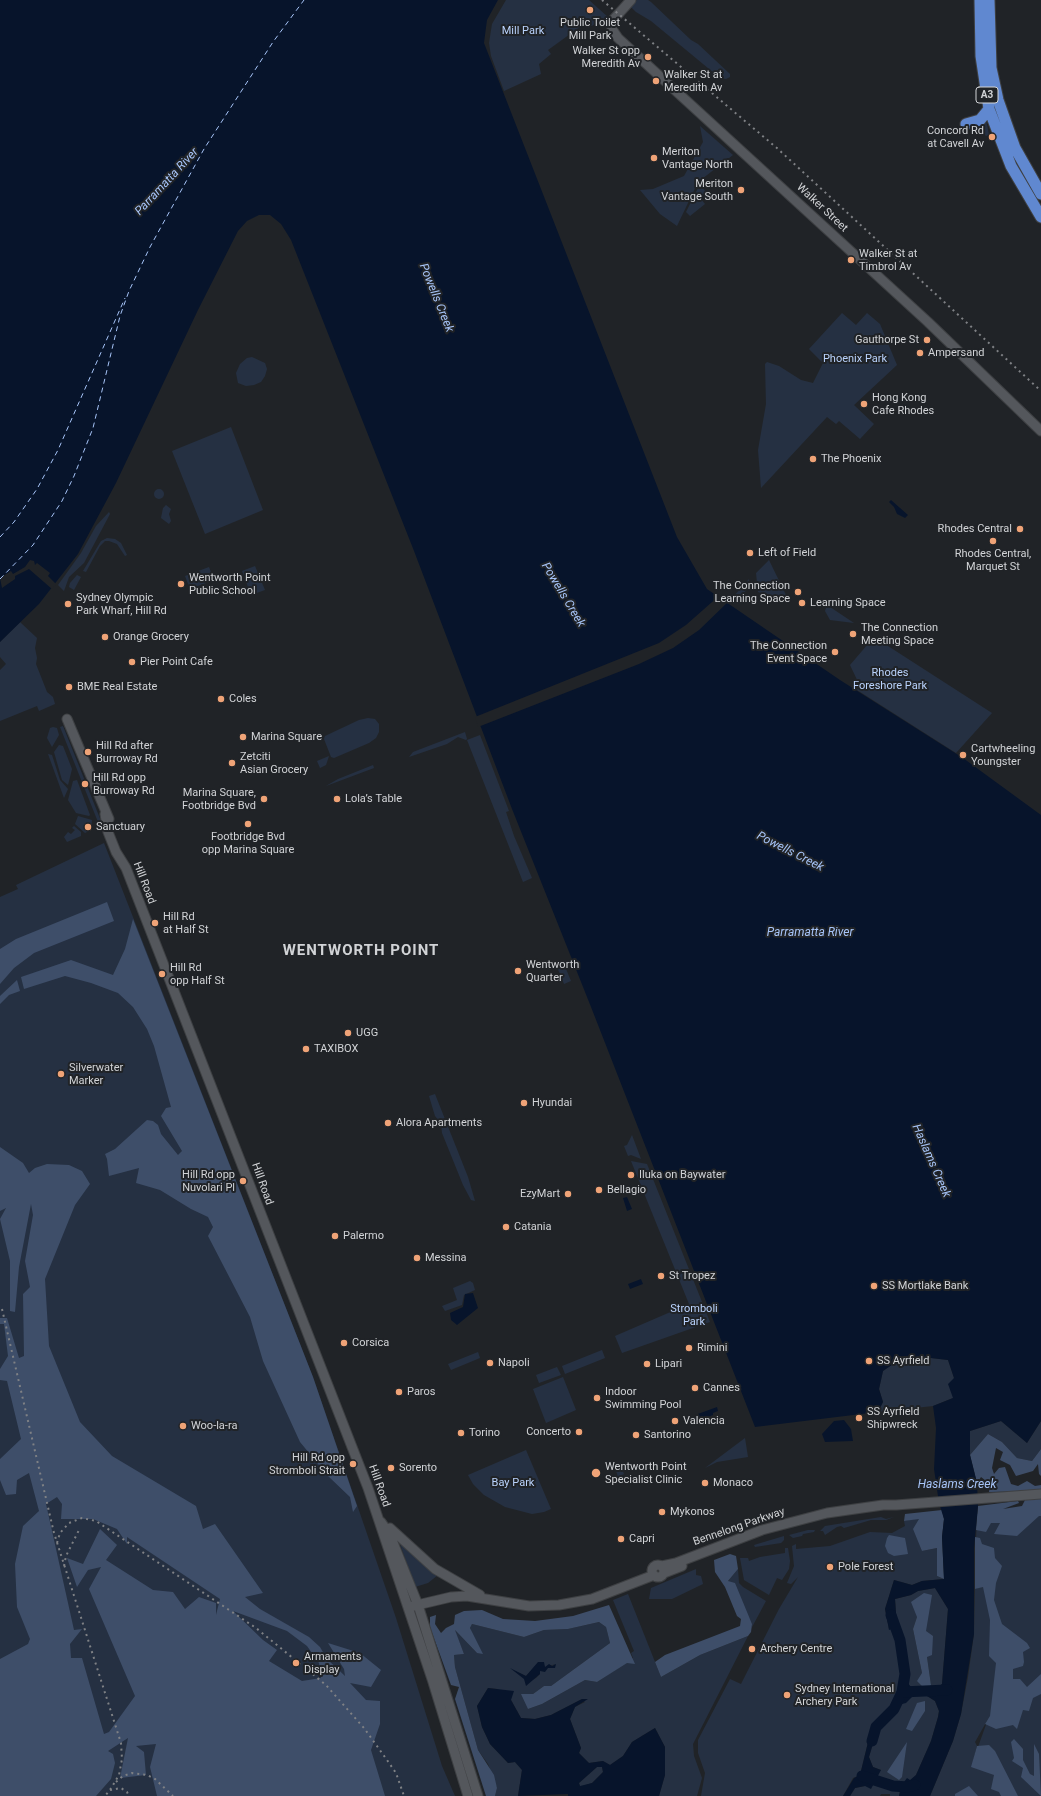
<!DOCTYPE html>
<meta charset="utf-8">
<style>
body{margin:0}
canvas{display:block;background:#202327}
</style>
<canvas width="1041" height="1796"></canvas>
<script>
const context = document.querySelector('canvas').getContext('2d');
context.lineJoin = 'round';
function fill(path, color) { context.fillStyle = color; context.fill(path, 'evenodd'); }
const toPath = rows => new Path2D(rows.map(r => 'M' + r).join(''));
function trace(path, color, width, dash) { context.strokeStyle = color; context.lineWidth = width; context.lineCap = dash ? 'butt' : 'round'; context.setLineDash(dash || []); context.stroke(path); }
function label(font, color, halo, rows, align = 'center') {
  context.font = font + ' Roboto,sans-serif'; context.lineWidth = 4; context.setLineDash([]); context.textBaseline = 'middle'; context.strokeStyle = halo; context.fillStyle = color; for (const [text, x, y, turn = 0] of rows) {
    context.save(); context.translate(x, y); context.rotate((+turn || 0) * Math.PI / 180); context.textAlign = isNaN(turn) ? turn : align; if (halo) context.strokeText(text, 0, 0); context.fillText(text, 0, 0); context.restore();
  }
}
fill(toPath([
 [506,0,589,0,609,18,587,28,584,24,548,50,551,54,539,64,541,74,504,91,491,56,489,43,492,24],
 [637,0,648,0,651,2,691,40,698,44,730,74,730,77,726,79,720,78,651,21,636,12,630,6],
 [986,119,989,135,986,136,977,125],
 [700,126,733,155,698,182,677,226,660,214,640,190,653,189,684,176,703,142],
 [700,184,706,192,700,198,705,204,690,216,686,212],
 [842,313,856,325,867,313,880,324,897,365,854,405,874,424,860,439,839,421,836,424,827,417,761,488,758,450,766,404,765,364,767,362,779,366,801,380,813,383,823,363,809,349],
 [252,357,265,363,267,369,265,376,261,382,254,385,246,386,238,383,236,373,240,364,247,358],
 [231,427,263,510,205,534,172,451],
 '154 494a5 5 0 1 1 10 0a5 5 0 1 1-10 0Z',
 [166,505,171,509,169,514,171,521,169,524,161,518,163,508],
 [109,512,110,514,84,563,69,577,64,591,58,585,81,553,96,526],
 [107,538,115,539,121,543,127,555,125,556,117,544,109,541,105,541,100,546,86,572,83,571,101,541],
 [769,560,786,595,769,596,758,592,756,573],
 [255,566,265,590,251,595,242,571],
 [209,567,214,580,190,589,185,576],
 [77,575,81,577,74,590,69,587,70,583],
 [749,579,748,589,741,595,743,598,736,598,734,596],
 [827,605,854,623,830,620,825,611],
 [20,622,37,638,35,648,37,658,36,664,47,692,53,697,55,704,39,711,37,706,0,721,0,670,6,664,0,657,0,642],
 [874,637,992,713,956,753,857,690,860,686,850,665],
 [368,718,375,719,379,724,379,732,376,738,369,743,334,758,331,757,324,739,325,736,359,720],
 [63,726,101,821,98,822,60,727],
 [53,727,57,728,59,735,52,747,47,738,50,728],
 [465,732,467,739,466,740,458,737,447,744,409,757,413,752],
 [480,735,509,811,506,812,514,836,532,878,523,882,467,740],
 [59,745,63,746,72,769,68,785,62,780,54,752],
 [48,754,52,755,60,780,68,789,64,798],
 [329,756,326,765,320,768,317,761],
 [373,765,374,768,326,786,338,779],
 [77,780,90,815,89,816,76,813,68,800,73,781],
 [78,816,92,820,91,830,85,833,75,824],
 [74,826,81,832,81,836,67,842,64,837,68,832,71,834,75,830,72,828],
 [104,843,313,1377,396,1618,442,1766,455,1796,0,1796,0,897,18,889,16,885],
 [564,964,571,981,564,984,557,967],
 [435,1094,468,1177,475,1201,471,1200,463,1185,442,1133,441,1123,435,1116,429,1096],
 [632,1135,641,1159,631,1155,628,1156,624,1146,627,1145],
 [631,1161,647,1164,710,1322,622,1353,615,1336,689,1304],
 [470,1281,473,1283,475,1290,464,1295,462,1305,445,1311,442,1306,457,1300,453,1288],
 [602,1350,605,1358,565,1374,562,1366],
 [478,1352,480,1358,451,1370,448,1364],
 [931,1358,948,1360,954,1378,953,1398,933,1406,878,1412,883,1402,879,1389,883,1371,896,1362],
 [557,1367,561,1375,539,1383,536,1375],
 [563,1377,576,1410,546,1423,533,1389],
 [1001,1421,1027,1443,1041,1421,1041,1449,1032,1461,1017,1458,1002,1442,988,1434,970,1455,970,1431],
 [745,1438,748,1457,717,1462,705,1468],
 [526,1450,551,1509,544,1512,532,1514,505,1507,484,1495,473,1484,468,1475],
 [619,1462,624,1474,618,1477,614,1464],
 [1041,1506,1041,1796,964,1796,955,1794,955,1796,930,1796,953,1741,961,1714,968,1677,974,1634,975,1589,983,1586,975,1571,977,1514],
 [988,1719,973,1761,977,1746,975,1742],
 [881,1517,886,1519,894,1517,886,1520,871,1520,844,1528,841,1526,837,1527,825,1535,823,1531,820,1531,825,1526],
 [920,1518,922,1551,937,1548,937,1576,944,1579,922,1581,912,1585,894,1580,885,1609,889,1629,897,1627,895,1599,911,1595,918,1591,935,1588,948,1609,942,1684,927,1696,935,1701,939,1711,938,1717,931,1741,916,1775,910,1781,907,1779,901,1786,899,1796,890,1796,890,1794,881,1794,880,1796,850,1796,855,1788,865,1786,881,1770,873,1767,869,1757,877,1730,871,1730,860,1775,853,1778,843,1796,701,1796,705,1773,698,1753,698,1740,730,1679,741,1684,779,1609,798,1577,791,1584,787,1583,794,1566,792,1546,796,1544,796,1549,830,1546,870,1532,892,1533,905,1526,904,1521],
 [917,1617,926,1631,927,1657,931,1685,922,1673,913,1629],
 [808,1530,815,1530,814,1532,803,1534,802,1536,793,1538,789,1535],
 [784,1536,784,1540,781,1543,755,1547,754,1545],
 [400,1544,402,1544,438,1575,428,1583,415,1587],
 [785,1548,788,1548,790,1561,789,1569,782,1580,777,1578,769,1595,744,1580,740,1558,748,1558,749,1561,760,1557,785,1553],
 [696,1569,696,1575,701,1576,703,1584,672,1599,649,1599,651,1588],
 [738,1569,739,1583,743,1587,766,1601,751,1629,752,1624,728,1581],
 [628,1594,661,1677,700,1655,748,1636,693,1744,694,1756,702,1778,697,1796,659,1796,665,1775,665,1747,655,1728,632,1742,623,1756,610,1765,603,1761,589,1763,579,1753,581,1748,570,1719,575,1707,585,1702,582,1699,551,1715,535,1719,521,1718,511,1700,497,1689,488,1688,477,1706,482,1727,490,1744,508,1763,515,1762,522,1770,518,1796,495,1796,497,1788,488,1764,478,1750,455,1667,454,1655,464,1654,454,1629,477,1653,470,1628,472,1624,524,1637,544,1630,568,1629,599,1622,606,1627,610,1643,551,1686,544,1686,533,1694,528,1709,542,1704,585,1680,597,1682,633,1658,631,1653,634,1651,613,1600],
 [539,1662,545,1667,556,1664,540,1671,540,1674,536,1678,530,1681,513,1670,526,1676],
 [597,1767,602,1767,603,1772,592,1783,580,1787,579,1783]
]), '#253042');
fill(toPath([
 [107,902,114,921,34,953,14,968,0,984,0,949,16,939],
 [133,919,313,1377,357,1506,353,1512,350,1497,328,1476,300,1442,263,1361,250,1317,208,1236,213,1227,208,1217,191,1209,160,1190,136,1183,139,1168,109,1176,107,1159,105,1154,115,1149,147,1120,153,1121,158,1125,161,1134,178,1155,182,1151,161,1116,166,1108,171,1107,154,1046,147,1029,133,1007,118,993,91,983,65,976,24,989,21,977,71,960,113,975,125,949],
 [17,980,20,991,9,995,0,1004,0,996],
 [0,1147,23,1163,29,1173,35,1168,47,1164,69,1165,82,1171,90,1184,75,1205,45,1279,49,1346,80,1422,112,1456,196,1506,203,1529,215,1524,263,1593,245,1597,260,1609,309,1637,320,1647,327,1659,345,1676,344,1669,328,1643,360,1653,381,1670,371,1687,350,1683,366,1700,380,1701,380,1724,371,1750,385,1796,157,1796,150,1767,156,1744,136,1746,144,1752,146,1775,120,1778,128,1738,108,1751,113,1754,115,1763,111,1779,96,1796,0,1796,0,1659,28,1644,30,1639,17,1607,15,1564,23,1526,39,1511,29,1473,17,1480,16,1494,6,1495,0,1480,0,1459,21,1439,7,1381,0,1380,0,1369,8,1356,4,1324,0,1324,0,1318,7,1318,19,1358,24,1356,23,1294,30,1287,25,1261,33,1215,31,1204,19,1267,15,1312,10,1311,10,1261,0,1219,6,1208,0,1211],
 [57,1497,62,1504,61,1519,93,1519,117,1529,127,1544,127,1537,220,1599,216,1615,216,1603,199,1597,185,1609,173,1592,153,1590,106,1560,117,1545,100,1529,83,1564,67,1558,77,1587,88,1570,101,1567,89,1589,135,1696,109,1732,104,1734,82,1658,71,1658,70,1644,82,1629,74,1630,46,1504],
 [233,1611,287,1631,307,1646,319,1663,321,1678,302,1681,269,1661,277,1650,263,1640],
 [988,1434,1002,1442,1017,1458,1032,1461,1041,1449,1041,1476,1039,1474,1038,1464,1033,1471,1016,1476,1010,1465,1000,1460,1003,1452,996,1448,992,1468,994,1474,999,1468,1005,1467,1011,1484,1018,1486,1027,1481,1035,1486,1041,1485,1041,1491,989,1492,990,1484,981,1477,977,1483,970,1455],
 [1026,1498,1041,1499,1041,1516,1039,1516,1017,1536,994,1534,1000,1523,991,1523,986,1532,976,1530,978,1506,1018,1501,1019,1503,1003,1509,1022,1506],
 [942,1510,944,1519,942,1537,944,1579,937,1576,937,1548,922,1551,913,1529,919,1519,904,1521,905,1514],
 [889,1535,905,1538,908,1554,894,1556,888,1553,885,1546,887,1538],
 [975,1537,980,1538,982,1544,994,1548,995,1558,1002,1566,996,1583,994,1600,1002,1624,1027,1643,1030,1648,1023,1652,1024,1662,1023,1666,1013,1669,1013,1679,1020,1679,1027,1687,1041,1674,1041,1694,1033,1698,1029,1711,1023,1710,1017,1729,1013,1725,996,1729,985,1724,990,1716,996,1663,989,1656,990,1620,983,1587,975,1589],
 [730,1554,736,1556,738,1569,728,1581,735,1583,752,1624,751,1632,748,1636,700,1655,661,1677,655,1662,665,1655,740,1626,741,1619,737,1616,725,1587,715,1572,714,1560],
 [924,1593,932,1595,926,1631,933,1636,932,1655,927,1657,931,1685,929,1687,923,1687,917,1681,922,1673,913,1629,917,1617,911,1602],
 [609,1605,635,1664,627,1663,597,1682,585,1680,542,1704,528,1709,521,1694,533,1694,544,1686,551,1686,610,1643,606,1627,599,1622,568,1629,544,1630,524,1637,472,1624,470,1628,483,1654,477,1653,455,1630,464,1654,454,1655,455,1667,478,1750,494,1775,497,1788,495,1796,486,1796,455,1699,459,1687,451,1685,430,1627,430,1617,436,1615,435,1624,441,1633,446,1628,454,1624,455,1615,464,1611,482,1610,503,1619,535,1621,573,1616],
 [925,1701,925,1711,912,1731,906,1729,917,1703],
 [1014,1739,1023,1749,1023,1760,1030,1774,1034,1776,1034,1744,1039,1754,1041,1796,1021,1777,1023,1768,1012,1761,1014,1758,1011,1742],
 [907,1742,902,1777,899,1780,887,1772],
 [989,1745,995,1751,1018,1796,1001,1796,999,1792,991,1789,994,1775,971,1767,977,1746],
 [969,1786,978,1796,955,1796,955,1794]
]), '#3e4e69');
fill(toPath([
 [0,0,498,0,487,20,484,43,677,537,707,589,840,680,963,758,1041,815,1041,1421,1027,1443,1001,1421,970,1431,970,1455,977,1483,978,1506,974,1548,974,1634,961,1714,953,1741,930,1796,899,1796,901,1786,907,1778,910,1780,916,1775,931,1741,938,1717,939,1711,935,1701,927,1696,942,1684,948,1609,935,1588,918,1591,911,1595,895,1599,897,1627,889,1630,885,1609,894,1580,912,1585,922,1581,944,1579,942,1537,944,1519,939,1503,934,1469,936,1428,933,1406,953,1398,948,1384,954,1378,948,1360,931,1358,896,1362,883,1371,879,1389,883,1402,878,1412,755,1427,591,1007,512,809,414,551,291,240,281,224,270,215,259,215,247,221,238,231,198,310,116,483,78,554,39,604,0,642],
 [891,500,908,515,905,518,897,514,894,507,889,502],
 [627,1197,632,1209,627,1211,623,1198],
 [641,1279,643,1284,630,1289,628,1284],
 [473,1293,478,1308,457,1325,451,1320,450,1313,463,1307,465,1294],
 [717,1407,718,1411,713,1413,713,1415,697,1421,695,1415],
 [844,1420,851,1429,853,1441,825,1442,822,1434,834,1421],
 [538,1662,544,1662,545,1667,549,1664,552,1666,556,1664,555,1668,548,1668,545,1672,540,1671,540,1674,526,1686,524,1679,510,1668,526,1676],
 [902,1675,911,1687,914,1695,906,1703,894,1706],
 [488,1688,514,1691,511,1700,521,1718,535,1719,551,1715,582,1699,588,1699,575,1707,570,1719,581,1748,579,1753,589,1763,603,1761,610,1765,623,1756,632,1742,655,1728,665,1747,665,1775,659,1796,568,1796,568,1794,518,1796,522,1770,515,1762,508,1763,490,1744,482,1727,477,1706],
 [597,1767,602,1767,603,1772,592,1783,580,1786,579,1783],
 [876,1727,877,1730,869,1757,873,1767,881,1770,871,1789,865,1786,855,1788,850,1796,843,1796,854,1778,860,1775,871,1730]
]), '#07142b');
fill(toPath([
 [30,560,34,561,35,565,37,563,50,573,48,576,56,584,52,589,29,569,15,576,15,579,2,588,0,578,11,571,13,574,25,567],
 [720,595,729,601,699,630,673,648,639,664,478,727,475,717,659,643,686,625]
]), '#202327');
trace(toPath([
 [902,1692,947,1690],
 [872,1741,876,1727,894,1709,902,1692,905,1674,900,1640,891,1615],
 [862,1776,893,1786,908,1787,915,1785]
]), '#07142b', 11);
trace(toPath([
 [0,537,14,522,37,489,58,450,125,298],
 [0,579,33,545,62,501,74,476,93,428,120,316,129,291,150,247,204,149,273,42,304,0]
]), '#a7c5f9', 1, [5, 4]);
const tertiary = toPath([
 [631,0,612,21,612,29,618,38,928,322,1041,431],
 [67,719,109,819],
 [105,814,108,832,116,852,126,868,368,1488,432,1679,468,1796],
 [381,1522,390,1535,418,1605,478,1796],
 [390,1528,435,1569,480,1595],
 '652 1571a6 6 0 1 1 12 0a6 6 0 1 1-12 0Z',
 [662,1566,676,1563,762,1530,827,1513,883,1505,896,1505,1041,1494],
 [664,1573,682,1566],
 [413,1606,451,1597,467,1596,529,1606,559,1605,592,1599,654,1575]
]);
const trunk = toPath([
 [980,0,981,56,989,109,1011,166,1041,217],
 [989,0,991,68,998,100,1015,148,1041,194],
 [966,124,980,120,989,109]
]);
trace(tertiary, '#3e4043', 11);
trace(trunk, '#3e4043', 13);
trace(tertiary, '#54575c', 9);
trace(trunk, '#6088d0', 11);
trace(toPath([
 [602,0,778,149,1041,391],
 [2,1309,54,1533,121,1743,122,1759,119,1775,110,1790,105,1796],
 [57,1543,60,1533,69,1523,82,1518,96,1521,256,1628,326,1685,364,1728,387,1760,396,1773,404,1796],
 [64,1566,66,1556,80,1528],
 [116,1782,123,1776,132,1773,147,1775,155,1779,173,1796],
 [110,1790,121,1788,127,1792,129,1796]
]), '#7f8185', 2, [2, 4]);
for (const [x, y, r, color] of [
 [590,10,4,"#efa377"],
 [648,57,4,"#efa377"],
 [656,81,4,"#efa377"],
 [992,137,4,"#efa377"],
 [654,158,4,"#efa377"],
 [741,190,4,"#efa377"],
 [851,260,4,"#efa377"],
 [927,340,4,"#efa377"],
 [920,353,4,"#efa377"],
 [864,404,4,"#efa377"],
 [813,459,4,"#efa377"],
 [1020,529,4,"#efa377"],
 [993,541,4,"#efa377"],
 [750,553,4,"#efa377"],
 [181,584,4,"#efa377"],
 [798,592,4,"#efa377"],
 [802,603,4,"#efa377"],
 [68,604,4,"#efa377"],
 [853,634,4,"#efa377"],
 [105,637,4,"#efa377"],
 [835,652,4,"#efa377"],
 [132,662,4,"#efa377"],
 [69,687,4,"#efa377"],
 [221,699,4,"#efa377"],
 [243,737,4,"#efa377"],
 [88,752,4,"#efa377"],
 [963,755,4,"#efa377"],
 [232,763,4,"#efa377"],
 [85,784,4,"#efa377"],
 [264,799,4,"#efa377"],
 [337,799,4,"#efa377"],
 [248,824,4,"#efa377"],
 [88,827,4,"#efa377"],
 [155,923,4,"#efa377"],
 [518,971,4,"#efa377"],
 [162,974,4,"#efa377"],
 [348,1033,4,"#efa377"],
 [306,1049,4,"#efa377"],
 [61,1074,4,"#efa377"],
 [524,1103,4,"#efa377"],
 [388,1123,4,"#efa377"],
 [631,1175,4,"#efa377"],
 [243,1181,4,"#efa377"],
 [599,1190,4,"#efa377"],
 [568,1194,4,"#efa377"],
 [506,1227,4,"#efa377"],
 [335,1236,4,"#efa377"],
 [417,1258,4,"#efa377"],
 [661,1276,4,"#efa377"],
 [874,1286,4,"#efa377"],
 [344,1343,4,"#efa377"],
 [689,1348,4,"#efa377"],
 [869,1361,4,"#efa377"],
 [490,1363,4,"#efa377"],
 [647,1364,4,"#efa377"],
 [695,1388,4,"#efa377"],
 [399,1392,4,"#efa377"],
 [597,1398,4,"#efa377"],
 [859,1418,4,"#efa377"],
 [675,1421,4,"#efa377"],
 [183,1426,4,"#efa377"],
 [579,1432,4,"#efa377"],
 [461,1433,4,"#efa377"],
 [636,1435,4,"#efa377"],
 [353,1464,4,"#efa377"],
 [391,1468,4,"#efa377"],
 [596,1473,5,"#efa377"],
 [705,1483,4,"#efa377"],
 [662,1512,4,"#efa377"],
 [621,1539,4,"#efa377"],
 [830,1567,4,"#efa377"],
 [752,1649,4,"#efa377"],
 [296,1663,4,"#efa377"],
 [787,1695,4,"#efa377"]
]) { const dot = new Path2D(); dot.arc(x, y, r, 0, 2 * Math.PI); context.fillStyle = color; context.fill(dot); trace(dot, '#202327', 1.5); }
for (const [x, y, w] of [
 [987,95,22]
]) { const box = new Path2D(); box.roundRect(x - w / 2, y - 8, w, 16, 3); context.fillStyle = '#202327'; context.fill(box); trace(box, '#d1d3d6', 1); }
label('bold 10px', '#d1d3d6', null, [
 ["A3",987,95]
]);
label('11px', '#d1d3d6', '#202327', [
 ["Public Toilet",590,23,"center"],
 ["Mill Park",590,36,"center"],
 ["Walker St opp",640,51,"right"],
 ["Meredith Av",640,64,"right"],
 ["Walker St at",664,75],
 ["Meredith Av",664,88],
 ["Concord Rd",984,131,"right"],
 ["at Cavell Av",984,144,"right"],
 ["Meriton",662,152],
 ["Vantage North",662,165],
 ["Meriton",733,184,"right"],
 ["Vantage South",733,197,"right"],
 ["Walker St at",859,254],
 ["Timbrol Av",859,267],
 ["Gauthorpe St",919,340,"right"],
 ["Ampersand",928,353],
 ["Hong Kong",872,398],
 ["Cafe Rhodes",872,411],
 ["The Phoenix",821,459],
 ["Rhodes Central",1012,529,"right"],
 ["Left of Field",758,553],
 ["Rhodes Central,",993,554,"center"],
 ["Marquet St",993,567,"center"],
 ["Wentworth Point",189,578],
 ["Public School",189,591],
 ["The Connection",790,586,"right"],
 ["Learning Space",790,599,"right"],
 ["Sydney Olympic",76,598],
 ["Park Wharf, Hill Rd",76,611],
 ["Learning Space",810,603],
 ["The Connection",861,628],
 ["Meeting Space",861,641],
 ["Orange Grocery",113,637],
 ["The Connection",827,646,"right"],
 ["Event Space",827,659,"right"],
 ["Pier Point Cafe",140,662],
 ["BME Real Estate",77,687],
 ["Coles",229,699],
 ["Marina Square",251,737],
 ["Hill Rd after",96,746],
 ["Burroway Rd",96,759],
 ["Cartwheeling",971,749],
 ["Youngster",971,762],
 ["Zetciti",240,757],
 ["Asian Grocery",240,770],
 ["Hill Rd opp",93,778],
 ["Burroway Rd",93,791],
 ["Marina Square,",256,793,"right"],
 ["Footbridge Bvd",256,806,"right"],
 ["Lola’s Table",345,799],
 ["Sanctuary",96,827],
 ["Footbridge Bvd",248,837,"center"],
 ["opp Marina Square",248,850,"center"],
 ["Hill Rd",163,917],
 ["at Half St",163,930],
 ["Wentworth",526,965],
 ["Quarter",526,978],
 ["Hill Rd",170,968],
 ["opp Half St",170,981],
 ["UGG",356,1033],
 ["TAXIBOX",314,1049],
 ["Silverwater",69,1068],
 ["Marker",69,1081],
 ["Hyundai",532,1103],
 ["Alora Apartments",396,1123],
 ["Hill Rd opp",235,1175,"right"],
 ["Nuvolari Pl",235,1188,"right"],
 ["Iluka on Baywater",639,1175],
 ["Bellagio",607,1190],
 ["EzyMart",560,1194,"right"],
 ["Catania",514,1227],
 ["Palermo",343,1236],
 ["Messina",425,1258],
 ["St Tropez",669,1276],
 ["SS Mortlake Bank",882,1286],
 ["Corsica",352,1343],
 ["Rimini",697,1348],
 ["SS Ayrfield",877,1361],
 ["Napoli",498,1363],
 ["Lipari",655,1364],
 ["Cannes",703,1388],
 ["Paros",407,1392],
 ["Indoor",605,1392],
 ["Swimming Pool",605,1405],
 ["SS Ayrfield",867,1412],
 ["Shipwreck",867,1425],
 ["Valencia",683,1421],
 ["Woo-la-ra",191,1426],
 ["Concerto",571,1432,"right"],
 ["Torino",469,1433],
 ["Santorino",644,1435],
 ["Hill Rd opp",345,1458,"right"],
 ["Stromboli Strait",345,1471,"right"],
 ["Wentworth Point",605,1467],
 ["Specialist Clinic",605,1480],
 ["Sorento",399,1468],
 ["Monaco",713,1483],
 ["Mykonos",670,1512],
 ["Capri",629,1539],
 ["Pole Forest",838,1567],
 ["Archery Centre",760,1649],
 ["Armaments",304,1657],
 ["Display",304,1670],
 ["Sydney International",795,1689],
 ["Archery Park",795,1702]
], 'left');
label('11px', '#bad3fd', '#202327', [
 ["Mill Park",523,31],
 ["Phoenix Park",855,359],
 ["Rhodes",890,673],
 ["Foreshore Park",890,686],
 ["Stromboli",694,1309],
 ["Park",694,1322],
 ["Bay Park",513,1483]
]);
label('11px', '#d1d3d6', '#202327', [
 ["Walker Street",822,208,43],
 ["Hill Road",144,883,69],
 ["Hill Road",262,1184,70],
 ["Hill Road",379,1486,70],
 ["Bennelong Parkway",739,1527,-19]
]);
label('italic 12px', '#a7c5f9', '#202327', [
 ["Parramatta River",167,182,-47],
 ["Powells Creek",436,298,68],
 ["Powells Creek",563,595,59],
 ["Powells Creek",790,852,27],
 ["Parramatta River",810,933],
 ["Haslams Creek",931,1161,66],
 ["Haslams Creek",957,1485]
]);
context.letterSpacing = '1px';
label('bold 15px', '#d1d3d6', '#202327', [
 ["WENTWORTH POINT",361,951]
]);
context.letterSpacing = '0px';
</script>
